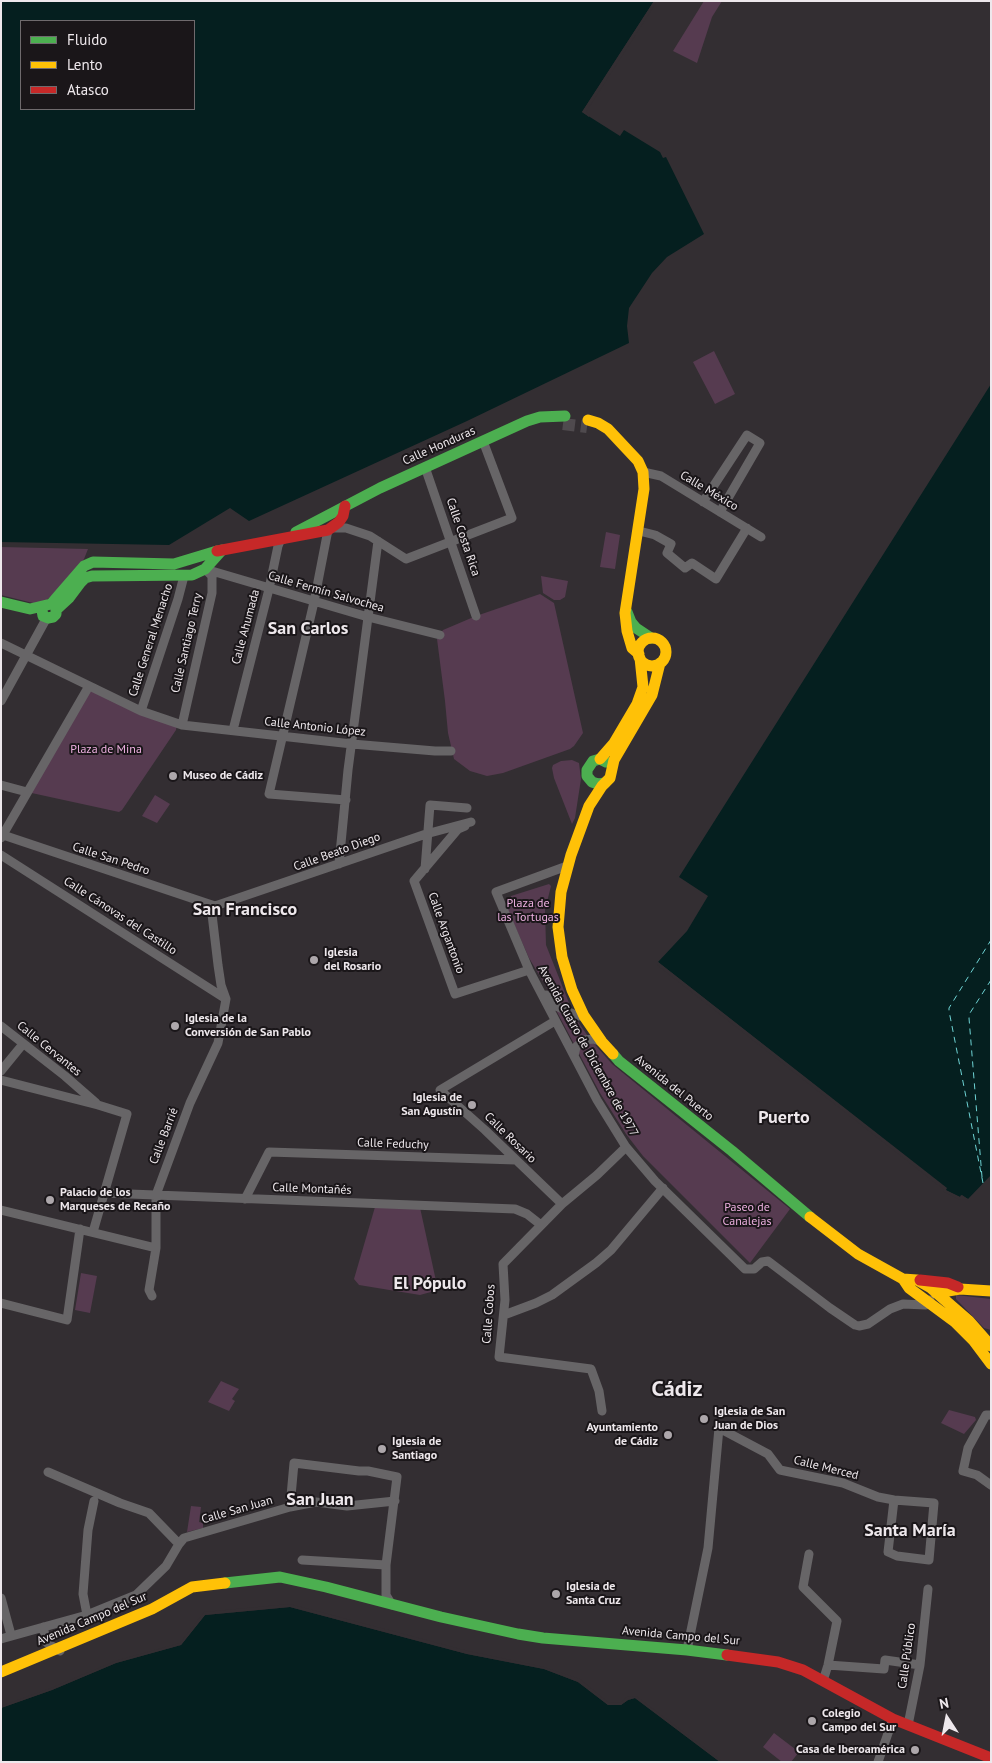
<!DOCTYPE html>
<meta charset="utf-8">
<style>
body{margin:0}
#map{position:relative;width:992px;height:1763px;overflow:hidden;background:#332e32;font-family:"PT Sans",sans-serif}
canvas{display:block}
.frame{position:absolute;inset:0;border:2px solid #eee8ec;pointer-events:none}
.legend{position:absolute;left:20px;top:20px;width:175px;height:90px;box-sizing:border-box;background:#1a1619;border:1px solid #6f6a6d;margin:0;padding:6px 9px;list-style:none;font-size:15px;color:#eee8ec}
.legend li{display:flex;align-items:center;gap:10px;height:25px}
.legend b{width:25px;border:1px solid #6f6a6d}
.north{position:absolute;left:922px;top:1693px;width:50px;height:50px;-webkit-text-stroke:4px #1a1619;paint-order:stroke;rotate:349deg;font-size:14px;font-weight:700;line-height:20px;text-align:center;color:#eee8ec}
.north::after{content:'';display:block;margin:auto;width:18px;height:22px;background:#eee8ec;clip-path:polygon(50% 0,100% 100%,50% 72%,0 100%)}
</style>
<div id="map">
<canvas width="992" height="1763"></canvas>
<div class="frame"></div>
<ul class="legend">
<li><b style="height:6px;background:#4caf50"></b>Fluido</li>
<li><b style="height:6px;background:#ffc107"></b>Lento</li>
<li><b style="height:6px;background:#c62828"></b>Atasco</li>
</ul>
<div class="north">N</div>
</div>
<script>
const context = document.querySelector('canvas').getContext('2d');
context.lineJoin = 'round';
function fill(path, color) { context.fillStyle = color; context.fill(path, 'evenodd'); }
const toPath = rows => new Path2D(rows.map(r => 'M' + r).join(''));
function trace(path, color, width, dash) { context.strokeStyle = color; context.lineWidth = width; context.lineCap = dash ? 'butt' : 'round'; context.setLineDash(dash || []); context.stroke(path); }
function label(font, color, halo, rows, align = 'center') {
  context.font = font + ' "PT Sans",sans-serif'; context.lineWidth = 4; context.setLineDash([]); context.textBaseline = 'middle'; context.strokeStyle = halo; context.fillStyle = color; for (const [text, x, y, turn = 0] of rows) {
    context.save(); context.translate(x, y); context.rotate((+turn || 0) * Math.PI / 180); context.textAlign = isNaN(turn) ? turn : align; if (halo) context.strokeText(text, 0, 0); context.fillText(text, 0, 0); context.restore();
  }
}
fill(toPath([
 [704,1,722,1,712,17,697,63,673,51],
 [714,351,735,394,715,404,693,362],
 [606,532,620,535,615,569,600,567],
 [1,547,88,549,84,559,67,582,41,605,1,595],
 [541,576,568,581,565,597,560,600,554,600,543,593],
 [540,594,554,603,583,733,574,746,570,749,503,773,487,776,470,771,454,759,448,733,445,701,437,639,443,630,476,616],
 [89,686,177,724,176,730,122,810,119,812,27,792],
 [572,760,579,763,581,779,575,818,572,824,554,778,552,768,553,765,561,761],
 [155,795,170,804,157,823,142,816],
 [549,884,551,886,545,910,546,945,571,1008,568,1010,553,998,529,958,507,908,511,896],
 [556,1010,576,1019,590,1039,612,1064,790,1209,750,1263,643,1156,626,1134,600,1093],
 [419,1203,438,1290,420,1295,359,1285,354,1279,375,1207],
 [81,1273,97,1276,90,1313,75,1310],
 [956,1295,991,1299,991,1330,984,1328,956,1299],
 [221,1381,239,1389,232,1399,235,1401,229,1411,208,1402],
 [949,1410,975,1417,976,1420,964,1434,941,1423],
 [191,1506,201,1507,199,1522,203,1523,203,1528,187,1532],
 [774,1733,799,1752,791,1762,782,1762,763,1747]
]), '#563b50');
fill(toPath([
 [1,1,654,1,582,112,620,136,624,130,660,152,663,158,666,157,704,234,667,257,652,273,629,308,627,326,629,343,467,421,249,521,230,508,169,545,1,542],
 [21,21,194,21,194,109,21,109],
 [991,384,991,1175,968,1199,962,1195,960,1197,945,1190,946,1188,658,962,687,931,708,896,679,877],
 [290,1607,467,1654,544,1669,578,1682,608,1705,621,1705,628,1700,635,1698,720,1762,1,1762,1,1708,52,1690,116,1663,181,1645,205,1615]
]), '#051f1f');
fill(toPath([
 [654,1,656,1,656,3,586,112,590,115,589,117,582,112],
 [658,962,947,1188,946,1190,960,1197,961,1195,968,1199,966,1200,963,1199,960,1200,944,1192,943,1189,657,965],
 [290,1604,468,1651,544,1667,580,1679,609,1703,621,1702,627,1697,636,1696,723,1762,720,1762,635,1698,628,1700,621,1705,608,1705,578,1682,544,1669,467,1654,290,1607,205,1615,181,1645,116,1663,52,1690,1,1708,1,1706,51,1688,115,1661,180,1643,204,1612]
]), '#332e32');
trace(toPath([
 [982,1177,969,1018,970,1013,991,980],
 [983,1183,949,1011,949,1008,991,940]
]), '#6ed3d4', 1, [6, 5]);
trace(toPath([
 [87,1615,89,1627]
]), '#4f4a4e', 9, [9, 4.5]);
trace(toPath([
 [563,424,587,427]
]), '#4f4a4e', 12, [12, 6]);
trace(toPath([
 [425,467,476,616],
 [643,472,661,476,761,537],
 [703,502,747,435,760,443,720,512],
 [333,528,346,528,370,536,406,559,512,518,483,441],
 [328,530,314,602,269,794,346,800],
 [639,531,655,535,671,544,667,553,685,568,692,563,716,579,747,528],
 [205,569,368,617,440,635],
 [1,643,141,711,182,725,352,744,435,751,451,751],
 [1,701,45,621,48,618],
 [141,711,178,599,184,576],
 [182,725,212,593,212,576,206,570],
 [233,730,269,589,278,546,280,541,286,538],
 [1,785,27,792],
 [465,826,458,829,414,881,455,994,529,970],
 [3,835,215,906,426,834,471,822],
 [1,838,89,686],
 [1,855,226,999],
 [339,864,348,770,378,541],
 [567,866,496,892,529,970,597,1100,626,1147,655,1181,745,1269,754,1269,762,1262,768,1261,830,1308,855,1325,859,1326,868,1324,890,1309,903,1304,926,1305,930,1300],
 [425,869,430,805,467,808],
 [546,995,558,1007,578,1016,584,1016],
 [555,1021,440,1090,485,1130,562,1204],
 [1,1026,65,1076,96,1103],
 [574,1056,576,1047,584,1040,594,1039,602,1042],
 [1,1071,23,1044],
 [1,1080,98,1105,127,1114,93,1232],
 [104,1193,515,1209,527,1214,541,1225],
 [245,1199,269,1152,516,1160],
 [1,1210,156,1248],
 [152,1296,149,1290,156,1248,156,1195,190,1103,218,1043,226,999,221,985,218,965,211,906],
 [1,1303,67,1320,80,1229],
 [504,1315,536,1303,552,1295,596,1263,611,1250,663,1188],
 [602,1411,599,1391,591,1369,499,1357,505,1300,503,1264,562,1204,597,1175,626,1147],
 [991,1415,986,1415,968,1448,963,1471,977,1475,991,1485],
 [48,1472,120,1503,149,1513,179,1544],
 [290,1507,294,1463,359,1471,368,1471,397,1477,386,1565,386,1595,392,1605],
 [809,1554,803,1587,837,1621,828,1665,823,1681],
 [302,1560,386,1565],
 [1,1598,11,1635],
 [87,1615,83,1594,88,1530,94,1501],
 [43,1627,47,1643,60,1651],
 [1,1639,87,1615,136,1595,166,1566,179,1544,184,1538,290,1507,316,1502,347,1506,395,1501],
 [687,1650,708,1548,719,1428,768,1454,780,1470,843,1483,878,1497,894,1500,934,1503,929,1560,897,1556,888,1552,894,1500],
 [828,1665,884,1669,885,1660,920,1665],
 [908,1725,920,1665,928,1589],
 [878,1762,893,1719]
]), '#676567', 9);
trace(toPath([
 [296,532,380,488,527,421,540,417,565,416],
 [1,602,30,609,51,604,84,566,93,562,174,564,217,551],
 [44,606,42,610,43,616,48,618,53,617,56,614,56,610,69,598,81,582,85,578,92,576,192,575,205,569,222,550],
 [627,612,631,622,636,628,651,638],
 [605,783,598,784,592,782,587,776,587,770,593,761,600,759,606,762],
 [613,1054,619,1061,732,1151,810,1217],
 [225,1583,280,1577,326,1587,441,1617,518,1634,543,1638,687,1650,727,1655]
]), '#4caf50', 11);
trace(toPath([
 [588,420,598,423,608,429,638,461,643,472,644,489,625,613,627,631,632,648,639,654],
 '638 652a14 14 0 1 1 28 0a14 14 0 1 1-28 0Z',
 [600,759,614,743,637,704,643,687,640,658],
 [613,1054,602,1042,584,1016,572,990,562,957,558,927,561,892,571,855,589,806,602,786,610,778,614,760,652,695,660,663],
 [810,1217,858,1254,903,1279,917,1280,931,1288,969,1321,991,1346],
 [903,1279,909,1288,955,1322,973,1340,991,1364],
 [936,1293,960,1289,991,1291],
 [1,1672,152,1609,192,1587,225,1583]
]), '#ffc107', 11);
trace(toPath([
 [217,551,328,530,339,522,343,516,345,506],
 [920,1280,948,1283,958,1287],
 [727,1655,778,1662,803,1670,893,1719,991,1758]
]), '#c62828', 11);
for (const [x, y, r, color] of [
 [173,776,5,"#ada7ab"],
 [314,960,5,"#ada7ab"],
 [175,1026,5,"#ada7ab"],
 [472,1105,5,"#ada7ab"],
 [50,1200,5,"#ada7ab"],
 [704,1419,5,"#ada7ab"],
 [668,1435,5,"#ada7ab"],
 [382,1449,5,"#ada7ab"],
 [556,1594,5,"#ada7ab"],
 [812,1721,5,"#ada7ab"],
 [915,1750,5,"#ada7ab"]
]) { const dot = new Path2D(); dot.arc(x, y, r, 0, 2 * Math.PI); context.fillStyle = color; context.fill(dot); trace(dot, '#1a1619', 2); }
label('12px', '#eee8ec', '#1a1619', [
 ["Calle Honduras",439,446,-24],
 ["Calle México",709,491,31],
 ["Calle Costa Rica",463,537,71],
 ["Calle Fermín Salvochea",326,592,16],
 ["Calle Ahumada",246,627,-75],
 ["Calle General Menacho",151,640,-72],
 ["Calle Santiago Terry",187,643,-77],
 ["Calle Antonio López",315,727,6],
 ["Calle Beato Diego",337,852,-20],
 ["Calle San Pedro",111,859,18],
 ["Calle Cánovas del Castillo",120,916,33],
 ["Calle Argantonio",446,933,70],
 ["Calle Cervantes",49,1049,39],
 ["Avenida Cuatro de Diciembre de 1977",588,1051,61],
 ["Avenida del Puerto",674,1088,39],
 ["Calle Barrié",164,1136,-69],
 ["Calle Rosario",510,1138,44],
 ["Calle Feduchy",393,1144,2],
 ["Calle Montañés",312,1189,2],
 ["Calle Cobos",489,1314,-86],
 ["Calle Merced",826,1468,14],
 ["Calle San Juan",237,1510,-16],
 ["Avenida Campo del Sur",92,1619,-23],
 ["Avenida Campo del Sur",681,1636,5],
 ["Calle Público",907,1656,-82]
]);
label('12px', '#ecafdf', '#1a1619', [
 ["Plaza de Mina",106,750],
 ["Plaza de",528,904],
 ["las Tortugas",528,918],
 ["Paseo de",747,1208],
 ["Canalejas",747,1222]
]);
label('bold 12px', '#eee8ec', '#1a1619', [
 ["Museo de Cádiz",183,776],
 ["Iglesia",324,953],
 ["del Rosario",324,967],
 ["Iglesia de la",185,1019],
 ["Conversión de San Pablo",185,1033],
 ["Iglesia de",462,1098,"right"],
 ["San Agustín",462,1112,"right"],
 ["Palacio de los",60,1193],
 ["Marqueses de Recaño",60,1207],
 ["Iglesia de San",714,1412],
 ["Juan de Dios",714,1426],
 ["Ayuntamiento",658,1428,"right"],
 ["de Cádiz",658,1442,"right"],
 ["Iglesia de",392,1442],
 ["Santiago",392,1456],
 ["Iglesia de",566,1587],
 ["Santa Cruz",566,1601],
 ["Colegio",822,1714],
 ["Campo del Sur",822,1728],
 ["Casa de Iberoamérica",905,1750,"right"]
], 'left');
label('bold 18px', '#eee8ec', '#1a1619', [
 ["San Carlos",308,629],
 ["San Francisco",245,910],
 ["Puerto",784,1118],
 ["El Pópulo",430,1284],
 ["San Juan",320,1500],
 ["Santa María",910,1531]
]);
label('bold 22px', '#eee8ec', '#1a1619', [
 ["Cádiz",677,1390]
]);
</script>
